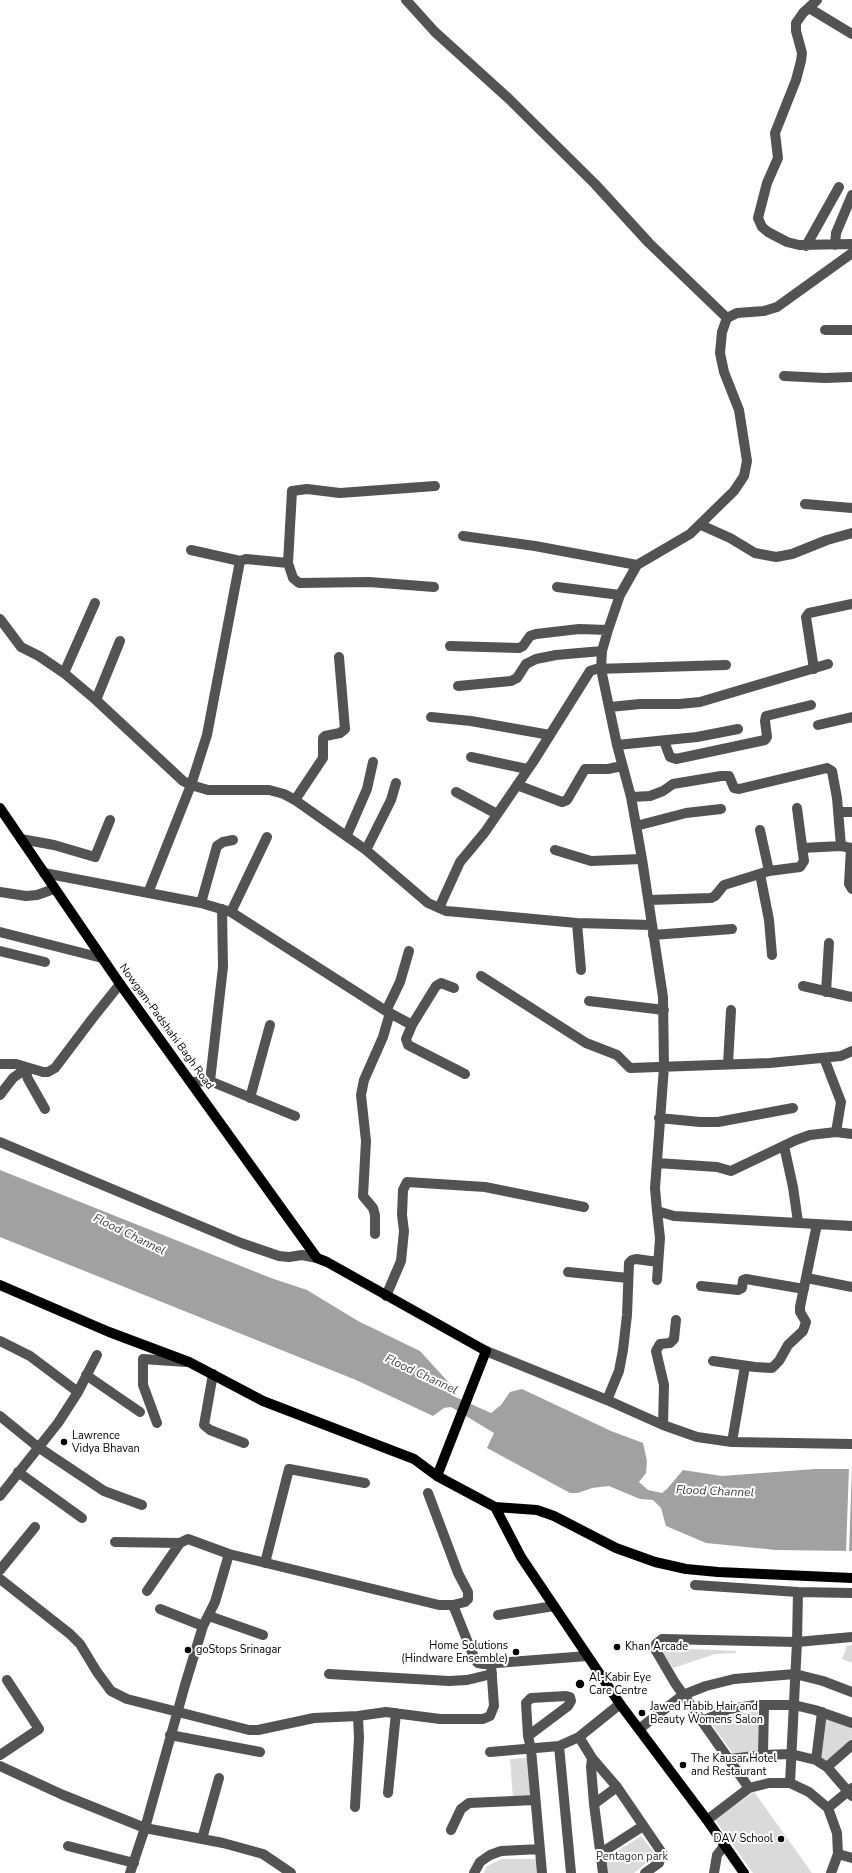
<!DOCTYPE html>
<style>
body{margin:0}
canvas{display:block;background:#fff}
</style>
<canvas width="852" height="1873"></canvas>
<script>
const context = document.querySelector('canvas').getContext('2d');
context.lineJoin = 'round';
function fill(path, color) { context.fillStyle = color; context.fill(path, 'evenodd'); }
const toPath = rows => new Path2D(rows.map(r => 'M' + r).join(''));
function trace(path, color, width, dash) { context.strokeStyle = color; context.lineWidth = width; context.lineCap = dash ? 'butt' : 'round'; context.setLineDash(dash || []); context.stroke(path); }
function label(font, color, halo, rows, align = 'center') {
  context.font = font + ' "Nunito Sans",sans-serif'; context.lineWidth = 4; context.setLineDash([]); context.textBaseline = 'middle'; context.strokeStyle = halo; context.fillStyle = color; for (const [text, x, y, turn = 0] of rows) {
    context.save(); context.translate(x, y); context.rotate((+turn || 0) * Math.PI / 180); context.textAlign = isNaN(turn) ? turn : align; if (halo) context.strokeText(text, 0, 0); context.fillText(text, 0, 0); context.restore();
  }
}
fill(toPath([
 [852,1645,852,1663,842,1659,847,1646],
 [662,1648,716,1650,736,1651,736,1653,715,1654,673,1668,661,1651],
 [758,1711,759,1750,734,1755,710,1722,730,1715],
 [825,1717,845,1724,852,1729,852,1741,827,1761,820,1757],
 [529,1758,534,1799,513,1799,510,1759],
 [754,1792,812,1873,753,1873,715,1820],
 [641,1836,656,1855,634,1873,608,1873,605,1857,613,1854],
 [502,1859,538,1859,539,1873,484,1873,487,1866]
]), '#dadada');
fill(toPath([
 [0,1170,271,1278,307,1290,358,1321,420,1351,450,1384,451,1395,491,1413,501,1405,510,1392,522,1389,611,1431,643,1443,647,1461,646,1473,639,1482,648,1490,662,1493,667,1489,683,1470,722,1476,815,1469,852,1469,852,1551,776,1550,706,1543,666,1526,661,1508,653,1500,640,1499,609,1486,592,1488,578,1493,570,1493,487,1448,494,1433,451,1407,444,1408,433,1416,356,1380,0,1237]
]), '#a1a1a1');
fill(toPath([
 [849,1467,852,1467,849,1553,846,1553]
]), '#fff');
trace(toPath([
 [406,0,435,32,508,98,595,184,649,243,727,318],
 [817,0,803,13,796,23,796,31,802,53,801,61,796,80,775,133,778,158,767,183,758,218,762,227,768,232,787,242,799,245,852,244],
 [809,8,852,34],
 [835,245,836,233,852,195],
 [806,246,839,187],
 [852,253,777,307,764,311,737,313,727,318,722,332,720,353,724,372,739,410,747,461,744,476,734,491,690,534,637,565,620,595,608,630,602,651,601,669,617,745,631,797,642,859,663,997,664,1067,655,1188,657,1211,674,1216,852,1226],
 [825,330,852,330],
 [784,376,825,378,852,377],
 [805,504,852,508],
 [701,525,730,538,755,553,776,557,792,554,827,540,852,533],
 [463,536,535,546,637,565],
 [191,550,240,561],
 [288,563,292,491,307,489,340,493,435,486],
 [557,587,620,595],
 [0,619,21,647,39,656,64,673,96,700,183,781,191,785,208,790,269,790,284,794,295,800,366,850,428,903,446,911,458,912,577,923,652,925],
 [450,646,519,648,523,646,530,636,536,634,579,629,608,630],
 [814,669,806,617,809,613,852,604],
 [64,673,95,603],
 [458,686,511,681,517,678,526,664,536,659,556,655,602,651],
 [96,700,120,641],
 [610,707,640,704,679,704,700,702,828,664],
 [431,717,471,721,550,735],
 [818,725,852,717],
 [664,741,670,757,676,759,765,740,767,737,765,721,766,716,811,705],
 [617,745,697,737,738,729],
 [471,757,527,769],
 [517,785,562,802,567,800,585,769,608,769,622,766],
 [456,792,497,814],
 [631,797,650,796,663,791,673,784,721,776,729,776,734,788,739,789,827,768,832,771,837,798,841,846],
 [295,800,323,758,323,738,325,736,340,733,345,729,339,657],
 [839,812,852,812],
 [636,826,686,813,721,809],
 [760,830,769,871],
 [347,835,367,789,373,762],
 [21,839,54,845,95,857,110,820],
 [802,848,841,846,852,848],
 [851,848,849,884,852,889],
 [366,850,391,800,396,783],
 [555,850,591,861,642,859],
 [44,873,201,903,231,912,386,1011,412,1025,406,1039,408,1045,465,1074],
 [760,874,769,920,772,955],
 [0,892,26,896,37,895,54,889],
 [148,893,191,785,207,735,240,561,246,559,288,563,293,578,299,583,369,582,434,587],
 [649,900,711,898,715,896,724,885,769,871,800,867,804,861,797,808],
 [201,903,217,846,223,842,233,840],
 [439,908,460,862,485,832,533,762,590,671,596,669,726,665],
 [231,912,267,837],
 [577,923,581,970],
 [0,932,102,958],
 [653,935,732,929],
 [0,951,45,962],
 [481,976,586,1043,617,1055,630,1068,770,1063,841,1056,852,1051],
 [803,986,852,997],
 [826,992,829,943],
 [589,1001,664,1010],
 [386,1011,400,982,409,951],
 [412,1025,436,986,441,983,454,988],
 [824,1058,841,1102,836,1132],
 [0,1064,16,1064,43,1072,48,1072,55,1068,92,1019,120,984],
 [728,1064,731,1010],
 [24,1067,28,1079,45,1109],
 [210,1081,223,967,222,909],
 [191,1082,210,1081,295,1116],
 [0,1095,13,1078,24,1070],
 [250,1098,270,1025],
 [659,1118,700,1122,718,1122,793,1108],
 [0,1142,241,1243,279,1256,289,1257,302,1255,317,1258],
 [784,1146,793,1187,798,1222],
 [657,1163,717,1167,731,1171,796,1140,810,1135,836,1132,852,1134],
 [657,1211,660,1238,657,1280],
 [375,1234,375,1215,373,1208,363,1196,366,1141,361,1095,364,1080,383,1037,390,1013],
 [568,1272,628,1278],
 [807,1278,852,1287],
 [701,1286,738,1290,742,1288,743,1280,746,1279,804,1289],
 [386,1296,401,1261,404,1231,402,1215,403,1190,407,1182,485,1187,584,1207],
 [0,1341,30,1356,78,1392],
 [486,1351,607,1400,663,1425,697,1437,732,1442,852,1444],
 [713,1361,755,1367,772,1368,779,1361,788,1345,803,1331,806,1322,800,1312,800,1307,817,1224],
 [213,1374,204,1425,210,1430,244,1443],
 [86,1375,140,1412],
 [607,1400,619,1371,623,1350,627,1315,629,1263,632,1260,636,1259,658,1262],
 [0,1416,38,1447,104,1491,142,1505],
 [157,1423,143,1385,143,1359,186,1362],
 [663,1425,664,1385,656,1351,660,1344,670,1343,674,1339,676,1320],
 [732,1442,745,1366],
 [18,1472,82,1518],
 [0,1496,58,1423,78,1392,97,1355],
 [115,1542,180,1543],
 [265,1563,289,1469,365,1483],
 [0,1570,35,1527],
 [0,1579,70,1634,80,1644,97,1672,111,1691,127,1699,249,1730,258,1730,314,1718,358,1716,386,1712,440,1719,483,1719,490,1716,494,1706,491,1664],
 [695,1585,798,1592,852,1593],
 [147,1591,180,1543,188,1539,229,1554,439,1605,453,1605,465,1602,468,1599,468,1592,458,1573,428,1493],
 [453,1605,475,1660,478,1663,484,1664,587,1656],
 [160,1609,203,1626],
 [498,1615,554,1606],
 [209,1616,263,1635],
 [329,1674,449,1681,467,1680,492,1674],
 [702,1721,729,1709,756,1705,794,1705,815,1710,852,1723],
 [639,1729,683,1695,706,1686,734,1679,795,1674,823,1681,852,1692],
 [170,1735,260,1752],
 [528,1736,568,1706,571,1701,570,1697,566,1696,531,1698,526,1703,528,1736,531,1749,542,1873],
 [579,1737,592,1758,617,1787,662,1853,659,1863,645,1873],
 [559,1746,571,1873],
 [490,1752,559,1746,579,1737,620,1704],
 [0,1755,39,1729,7,1680],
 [763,1755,764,1705],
 [592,1758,591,1767,594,1804,603,1873],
 [730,1759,763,1755,791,1754,816,1760,827,1767,852,1796],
 [816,1760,822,1712],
 [0,1766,63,1795,145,1828,223,1843,263,1854,291,1873],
 [827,1767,852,1745],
 [790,1783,797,1642,798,1592],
 [749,1788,675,1683,655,1649,656,1644,662,1639,797,1642,852,1637],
 [388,1793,396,1713],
 [594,1804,617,1787],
 [355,1807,359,1738,358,1716],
 [828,1808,852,1788],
 [707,1820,749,1788,769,1783,790,1783,809,1792,828,1808,837,1833,838,1854,831,1873],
 [451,1830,461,1809,469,1803,535,1800],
 [202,1839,219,1778],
 [68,1846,134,1863],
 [601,1853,643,1826],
 [838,1854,852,1858],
 [130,1873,145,1828,185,1685,203,1626,215,1602,229,1554],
 [474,1873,480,1862,490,1855,501,1851,540,1849],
 [714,1873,717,1855,725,1845]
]), '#535353', 10);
trace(toPath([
 [0,808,120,984,317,1258,327,1262,486,1351,437,1476],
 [0,1285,109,1332,189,1362,263,1401,414,1459,437,1476,495,1507,521,1557,620,1704,707,1820,744,1873],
 [495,1507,537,1510,554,1516,616,1548,655,1562,686,1569,718,1572,852,1578]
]), '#000', 10);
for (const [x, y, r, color] of [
 [64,1442,4,"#000"],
 [617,1647,4,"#000"],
 [188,1650,4,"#000"],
 [516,1652,4,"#000"],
 [580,1684,5,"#000"],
 [642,1713,4,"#000"],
 [683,1765,4,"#000"],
 [781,1839,4,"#000"]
]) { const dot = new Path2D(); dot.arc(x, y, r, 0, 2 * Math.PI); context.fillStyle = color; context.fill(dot); trace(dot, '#fff', 1.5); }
label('11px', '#000', '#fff', [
 ["Nowgam-Padshahi Bagh Road",166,1027,54]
]);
label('11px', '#000', '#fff', [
 ["Lawrence",72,1436],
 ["Vidya Bhavan",72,1449],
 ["Home Solutions",508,1646,"right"],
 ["(Hindware Ensemble)",508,1659,"right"],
 ["Khan Arcade",625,1647],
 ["goStops Srinagar",196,1650],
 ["Al-Kabir Eye",589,1678],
 ["Care Centre",589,1691],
 ["Jawed Habib Hair and",650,1707],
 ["Beauty Womens Salon",650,1720],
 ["The Kausar Hotel",691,1759],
 ["and Restaurant",691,1772],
 ["DAV School",773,1839,"right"]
], 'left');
label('11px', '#313131', '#fff', [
 ["Pentagon park",632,1857]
]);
label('italic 12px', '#424242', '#fff', [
 ["Flood Channel",129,1235,26],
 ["Flood Channel",421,1375,25],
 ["Flood Channel",715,1492,2]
]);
</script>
